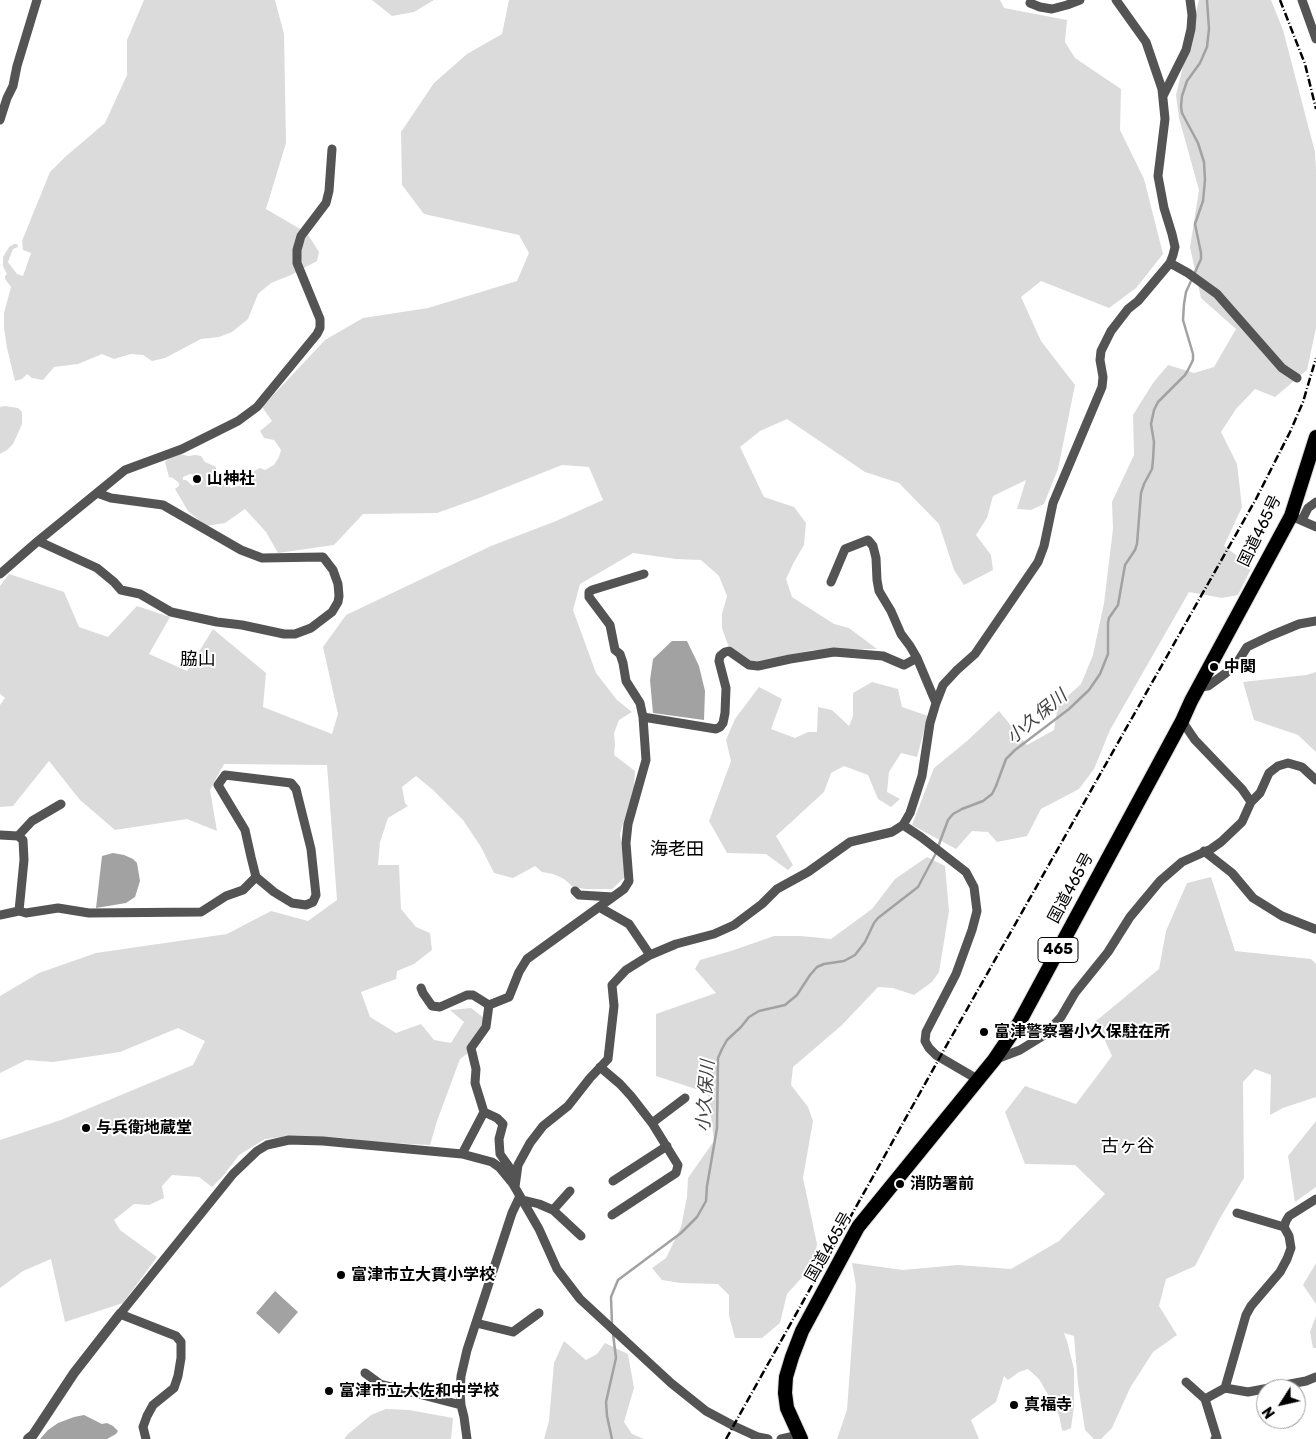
<!DOCTYPE html>
<meta charset="utf-8">
<style>
body{margin:0}
#map{position:relative;width:1316px;height:1439px;overflow:hidden;background:#fff;font-family:Rubik,sans-serif}
canvas{display:block}
.north{position:absolute;left:1256px;top:1379px;width:50px;height:50px;box-sizing:border-box;background:#fff;border:1px solid #999;border-radius:50%;rotate:235deg;font-size:14px;font-weight:700;line-height:20px;text-align:center;color:#000}
.north::after{content:'';display:block;margin:auto;width:18px;height:22px;background:#000;clip-path:polygon(50% 0,100% 100%,50% 72%,0 100%)}
</style>
<div id="map">
<canvas width="1316" height="1439"></canvas>
<div class="north">N</div>
</div>
<script>
const context = document.querySelector('canvas').getContext('2d');
context.lineJoin = 'round';
function fill(path, color) { context.fillStyle = color; context.fill(path, 'evenodd'); }
const toPath = rows => new Path2D(rows.map(r => 'M' + r).join(''));
function trace(path, color, width, dash) { context.strokeStyle = color; context.lineWidth = width; context.lineCap = dash ? 'butt' : 'round'; context.setLineDash(dash || []); context.stroke(path); }
function label(font, color, halo, rows, align = 'center') {
  context.font = font + ' Rubik,"Noto Sans JP",sans-serif'; context.lineWidth = 4; context.setLineDash([]); context.textBaseline = 'middle'; context.strokeStyle = halo; context.fillStyle = color; for (const [text, x, y, turn = 0] of rows) {
    context.save(); context.translate(x, y); context.rotate((+turn || 0) * Math.PI / 180); context.textAlign = isNaN(turn) ? turn : align; if (halo) context.strokeText(text, 0, 0); context.fillText(text, 0, 0); context.restore();
  }
}
fill(toPath([
 [144,0,275,0,284,34,286,143,266,209,307,233,319,252,317,261,291,275,271,283,258,294,248,319,232,332,219,337,201,339,165,358,152,361,143,355,131,354,114,359,102,354,78,364,54,367,43,380,32,378,27,374,22,379,15,381,7,348,4,328,4,313,11,287,5,279,5,276,7,274,3,266,3,257,9,247,14,244,17,244,18,247,13,249,8,262,17,274,23,276,31,253,23,250,22,241,50,172,65,157,105,123,127,75,127,40],
 [372,0,434,0,414,12,392,16],
 [509,0,1000,0,1004,8,1067,20,1065,42,1075,58,1121,89,1120,130,1144,179,1163,254,1136,288,1109,308,1041,281,1021,297,1041,341,1075,385,1058,469,1044,504,1031,510,1017,509,1026,480,993,496,987,518,976,535,991,555,993,570,964,585,954,570,939,524,899,483,865,472,787,419,760,431,740,447,764,497,794,507,806,523,804,545,794,562,786,579,792,597,834,624,849,628,877,649,813,650,753,662,728,645,722,628,722,614,727,596,719,576,701,560,676,559,633,553,580,584,573,610,596,673,617,700,632,712,619,720,614,733,615,745,614,755,635,771,634,787,620,834,626,876,612,889,585,889,573,887,564,879,553,874,542,872,535,866,513,878,494,873,481,847,463,820,433,790,416,776,402,787,405,803,408,806,388,818,380,842,378,865,399,865,401,909,416,927,430,933,432,950,414,964,397,971,396,979,361,992,370,1017,396,1033,421,1024,434,1040,451,1043,464,1022,450,1010,471,1008,484,1018,479,1033,468,1053,460,1059,437,1121,430,1145,374,1142,345,1138,292,1136,265,1139,239,1155,223,1176,212,1187,199,1177,172,1175,162,1186,164,1198,149,1205,134,1204,114,1220,120,1230,157,1257,123,1303,65,1322,51,1259,23,1271,0,1288,0,1140,61,1120,193,1065,205,1041,178,1028,120,1052,53,1062,26,1060,0,1073,0,996,39,973,96,953,227,934,271,911,308,921,337,900,327,765,224,764,210,790,217,831,187,819,115,830,80,800,49,761,13,806,0,807,0,705,5,698,0,694,0,586,9,574,64,592,79,627,108,637,137,606,170,617,149,654,187,671,213,629,266,673,263,707,332,734,338,714,323,647,346,615,491,546,556,521,603,500,589,467,562,465,479,498,437,513,363,514,334,545,278,553,266,532,245,509,225,523,206,526,188,511,175,489,179,486,179,483,173,478,169,477,165,462,168,459,180,454,188,456,196,455,201,456,205,462,216,467,217,478,226,479,231,488,248,483,253,478,254,471,260,468,265,470,274,465,279,457,281,450,274,440,264,438,260,431,272,421,262,407,325,340,363,318,428,308,517,281,529,253,519,235,424,214,402,185,401,132,434,83,467,54,502,34],
 [190,474,200,476,200,483,196,483,193,486,186,480,183,480,183,477],
 [1199,0,1271,0,1283,30,1315,152,1316,171,1316,328,1307,370,1275,397,1255,389,1236,409,1221,432,1237,464,1242,507,1224,546,1252,567,1238,595,1222,598,1189,592,1110,730,1094,769,1079,789,1041,809,1027,836,997,842,988,832,972,831,956,849,912,825,934,768,967,741,999,711,1027,745,1054,730,1058,705,1081,684,1093,655,1104,603,1113,529,1112,502,1134,455,1133,415,1153,383,1168,365,1194,373,1214,367,1236,329,1201,298,1190,247,1199,190,1179,118,1176,95],
 [5,406,18,408,22,412,22,424,13,444,7,450,0,454,0,407],
 [1316,672,1316,752,1298,735,1254,720,1243,682,1306,675],
 [872,682,898,689,902,707,928,716,917,757,901,753,889,772,887,792,900,799,891,807,878,799,868,775,844,766,831,773,824,792,776,836,793,865,788,870,766,854,727,853,709,821,731,761,726,740,735,719,759,687,782,699,771,729,795,738,808,732,817,732,818,707,832,710,849,726,853,716,853,693],
 [927,857,945,866,949,911,939,972,932,982,914,995,893,988,878,987,842,1025,793,1067,791,1085,808,1107,813,1121,803,1178,817,1244,813,1265,787,1294,780,1323,762,1338,735,1338,729,1316,729,1295,718,1284,680,1283,662,1280,652,1268,666,1258,681,1227,687,1197,688,1178,714,1141,708,1093,656,1076,656,1014,716,993,695,969,700,960,731,951,774,936,801,936,831,939,872,909,895,879],
 [1211,877,1235,951,1311,959,1316,964,1316,1097,1283,1108,1270,1115,1271,1075,1255,1069,1243,1082,1244,1178,1219,1220,1195,1266,1166,1279,1159,1306,1177,1335,1153,1352,1130,1388,1112,1428,1101,1439,1094,1439,1085,1430,1078,1384,1074,1336,1064,1333,1067,1341,1074,1369,1074,1406,1071,1428,1064,1431,1062,1430,1059,1415,1047,1393,1039,1379,1028,1369,1019,1372,1008,1380,1004,1376,996,1402,971,1420,979,1439,837,1439,847,1410,856,1286,852,1263,903,1270,958,1265,1011,1269,1059,1241,1105,1194,1075,1165,1025,1164,1005,1112,1025,1086,1076,1104,1112,1056,1096,1021,1159,969,1166,931,1187,883],
 [1316,1121,1316,1187,1295,1202,1288,1156],
 [1316,1263,1316,1304,1303,1285],
 [1316,1316,1316,1348,1313,1348,1310,1332],
 [564,1341,586,1360,597,1354,605,1343,628,1354,634,1388,624,1422,632,1434,644,1439,544,1439,549,1421,554,1363],
 [386,1409,409,1410,453,1418,451,1439,344,1439,348,1434,371,1415]
]), '#dbdbdb');
fill(toPath([
 [672,641,687,641,699,666,705,691,704,720,653,713,650,680,653,659],
 [113,853,124,855,133,859,137,863,140,881,135,897,126,903,96,908,102,856],
 [275,1291,298,1312,279,1334,256,1313],
 [84,1415,102,1424,107,1423,113,1426,118,1431,116,1434,107,1439,40,1439,48,1430,58,1423,74,1417]
]), '#a2a2a2');
trace(toPath([
 [612,1324,611,1297,618,1280,681,1233,697,1217,706,1201,707,1186,717,1128,718,1058,722,1049,727,1040,741,1027,749,1017,759,1011,785,1005,797,995,810,975,817,967,824,964,844,961,855,955,865,942,874,923,878,918,918,887,935,855,948,820,953,814,962,809,983,801,992,794,996,786,1006,759,1015,750,1069,709,1089,690,1100,674,1108,654,1108,623,1109,618,1118,605,1125,565,1135,550,1137,544,1141,493,1144,484,1152,469,1153,460,1154,442,1151,424,1154,410,1158,402,1185,375,1188,370,1193,360,1193,354,1183,320,1184,304,1186,292,1201,259,1201,253,1195,224,1203,201,1205,180,1204,162,1198,143,1182,113,1181,106,1182,96,1187,81,1200,63,1207,47,1209,29,1207,0],
 [612,1439,607,1416,606,1402,616,1358,613,1334]
]), '#a2a2a2', 2.5);
const trunk = toPath([
 [801,1439,787,1408,785,1393,786,1377,792,1357,802,1331,858,1227,994,1060,1019,1023,1182,721,1191,701,1291,516,1316,437]
]);
trace(trunk, '#dbdbdb', 16);
trace(toPath([
 [1302,0,1316,39],
 [1030,3,1040,7,1052,9,1067,5,1080,0],
 [1163,96,1186,50,1191,29,1192,15,1190,0],
 [0,120,7,98,13,86,17,66,37,0],
 [1170,263,1188,273,1217,294,1282,368,1297,378],
 [1291,516,1316,527],
 [1302,520,1308,508,1316,502],
 [38,541,97,568,114,582,121,590,140,594,171,612,217,622,242,625,284,634,295,634,311,628,332,612,338,602,339,596,338,584,333,570,323,557,262,558,241,550,163,505,111,498,97,493],
 [0,574,38,541,125,470,182,449,238,421,257,407,317,334,320,328,320,319,297,263,297,250,301,236,326,203,329,191,332,149],
 [831,582,845,549,868,540,873,546,876,558,877,580,879,591,891,611,901,634,910,646,917,658],
 [1199,687,1208,686,1226,673,1237,663,1247,647,1270,636,1299,624,1316,621],
 [643,717,716,729,720,727,723,723,725,713,726,688,719,661,720,656,725,652,729,651,749,665,758,666,790,659,834,652,883,656,904,665,917,658,936,703],
 [225,775,283,782,291,783,296,789,311,849,316,895,313,902,306,905,292,903,274,892,256,877,251,857,245,830,218,785,225,775],
 [1251,802,1260,793,1269,773,1278,766,1288,763,1302,767,1316,780],
 [903,825,921,837,966,872,974,887,977,911,972,930,956,974,926,1032,925,1041,929,1048,936,1055,977,1079],
 [0,835,18,836,23,840,24,860,19,911],
 [18,836,32,821,61,804],
 [1204,851,1232,873,1253,898,1282,916,1315,929],
 [575,891,579,895,613,897],
 [599,907,629,924,650,955],
 [0,915,19,911,26,913,58,908,89,913,201,912,226,896,243,890,256,877],
 [421,988,423,993,432,1006,440,1007,467,995,473,995,489,1005],
 [994,1060,1020,1050,1046,1034,1061,1017,1075,993,1108,952,1130,917,1160,881,1182,862,1211,849,1221,842,1242,822,1251,802,1242,789,1195,740,1182,721],
 [600,1067,620,1084,631,1096,652,1123,678,1165,676,1173,612,1215],
 [652,1123,685,1098],
 [462,1154,484,1112],
 [513,1181,510,1168,500,1154,499,1139,503,1124,497,1118,484,1112,475,1083,476,1069,471,1048,486,1027,489,1005,509,997,519,972,527,959,624,889,629,881,626,843,628,824,646,760,643,717,640,703,626,681,623,663,620,654,615,650,610,625,589,597,589,592,592,590,644,574],
 [613,1181,667,1146],
 [515,1187,518,1165,530,1143,543,1126,568,1106,590,1078,608,1059,614,1006,612,985,626,970,650,955,676,944,714,934,734,925,762,904,777,889,808,872,850,842,892,832,903,825,910,813,922,776,930,723,936,703,943,685,957,670,975,654,1038,562,1044,546,1053,503,1102,387,1103,377,1100,360,1101,351,1111,331,1128,309,1138,301,1170,263,1173,255,1175,247,1172,234,1164,208,1158,176,1165,119,1162,89,1146,42,1116,0],
 [523,1200,539,1204,553,1210,581,1236],
 [553,1210,570,1191],
 [1237,1213,1284,1227],
 [476,1323,513,1332,539,1313],
 [365,1373,380,1384,461,1405],
 [1186,1382,1205,1399],
 [1225,1388,1246,1315,1251,1306,1280,1272,1287,1259,1291,1248,1289,1236,1284,1227,1286,1221,1289,1216,1316,1199],
 [146,1439,143,1427,147,1416,153,1405,174,1388,178,1376,181,1358,181,1342,176,1336,120,1314,233,1174,257,1151,267,1145,289,1140,323,1141,462,1154,492,1162,499,1167,513,1184,539,1229,557,1269,580,1299,671,1383,706,1411,734,1426,758,1437,768,1439],
 [467,1439,464,1417,461,1405,460,1392,461,1376,467,1350,512,1213,520,1196],
 [781,1439,799,1435],
 [1215,1439,1217,1438,1205,1399,1225,1388,1248,1392,1306,1381,1316,1377]
]), '#545454', 9);
trace(toPath([
 [28,1439,33,1435,74,1373,120,1314]
]), '#545454', 10);
trace(trunk, '#000', 14);
trace(toPath([
 [1280,0,1305,64,1316,109],
 [726,1439,940,1057,1256,499,1290,432,1303,402,1316,358]
]), '#000', 2.5, [8, 2.5, 1, 2.5]);
for (const [x, y, r, color] of [
 [197,479,5,"#000"],
 [1214,667,5,"#000"],
 [984,1032,5,"#000"],
 [86,1128,5,"#000"],
 [900,1184,5,"#000"],
 [341,1275,5,"#000"],
 [329,1391,5,"#000"],
 [1014,1405,5,"#000"]
]) { const dot = new Path2D(); dot.arc(x, y, r, 0, 2 * Math.PI); context.fillStyle = color; context.fill(dot); trace(dot, '#fff', 2); }
for (const [x, y, w] of [
 [1058,950,40]
]) { const box = new Path2D(); box.roundRect(x - w / 2, y - 12.5, w, 25, 4); context.fillStyle = '#fff'; context.fill(box); trace(box, '#000', 1); }
label('bold 15px', '#000', null, [
 ["465",1058,950]
]);
label('bold 16px', '#000', '#fff', [
 ["山神社",207,479],
 ["中関",1224,667],
 ["富津警察署小久保駐在所",994,1032],
 ["与兵衛地蔵堂",96,1128],
 ["消防署前",910,1184],
 ["富津市立大貫小学校",351,1275],
 ["富津市立大佐和中学校",339,1391],
 ["真福寺",1024,1405]
], 'left');
label('16px', '#000', '#fff', [
 ["国道465号",1260,531,-64],
 ["国道465号",1071,888,-62],
 ["国道465号",829,1247,-60]
]);
label('18px', '#000', '#fff', [
 ["脇山",198,660],
 ["海老田",677,850],
 ["古ヶ谷",1128,1147]
]);
label('italic 18px', '#434343', '#fff', [
 ["小久保川",1037,717,-40],
 ["小久保川",706,1096,-86]
]);
</script>
